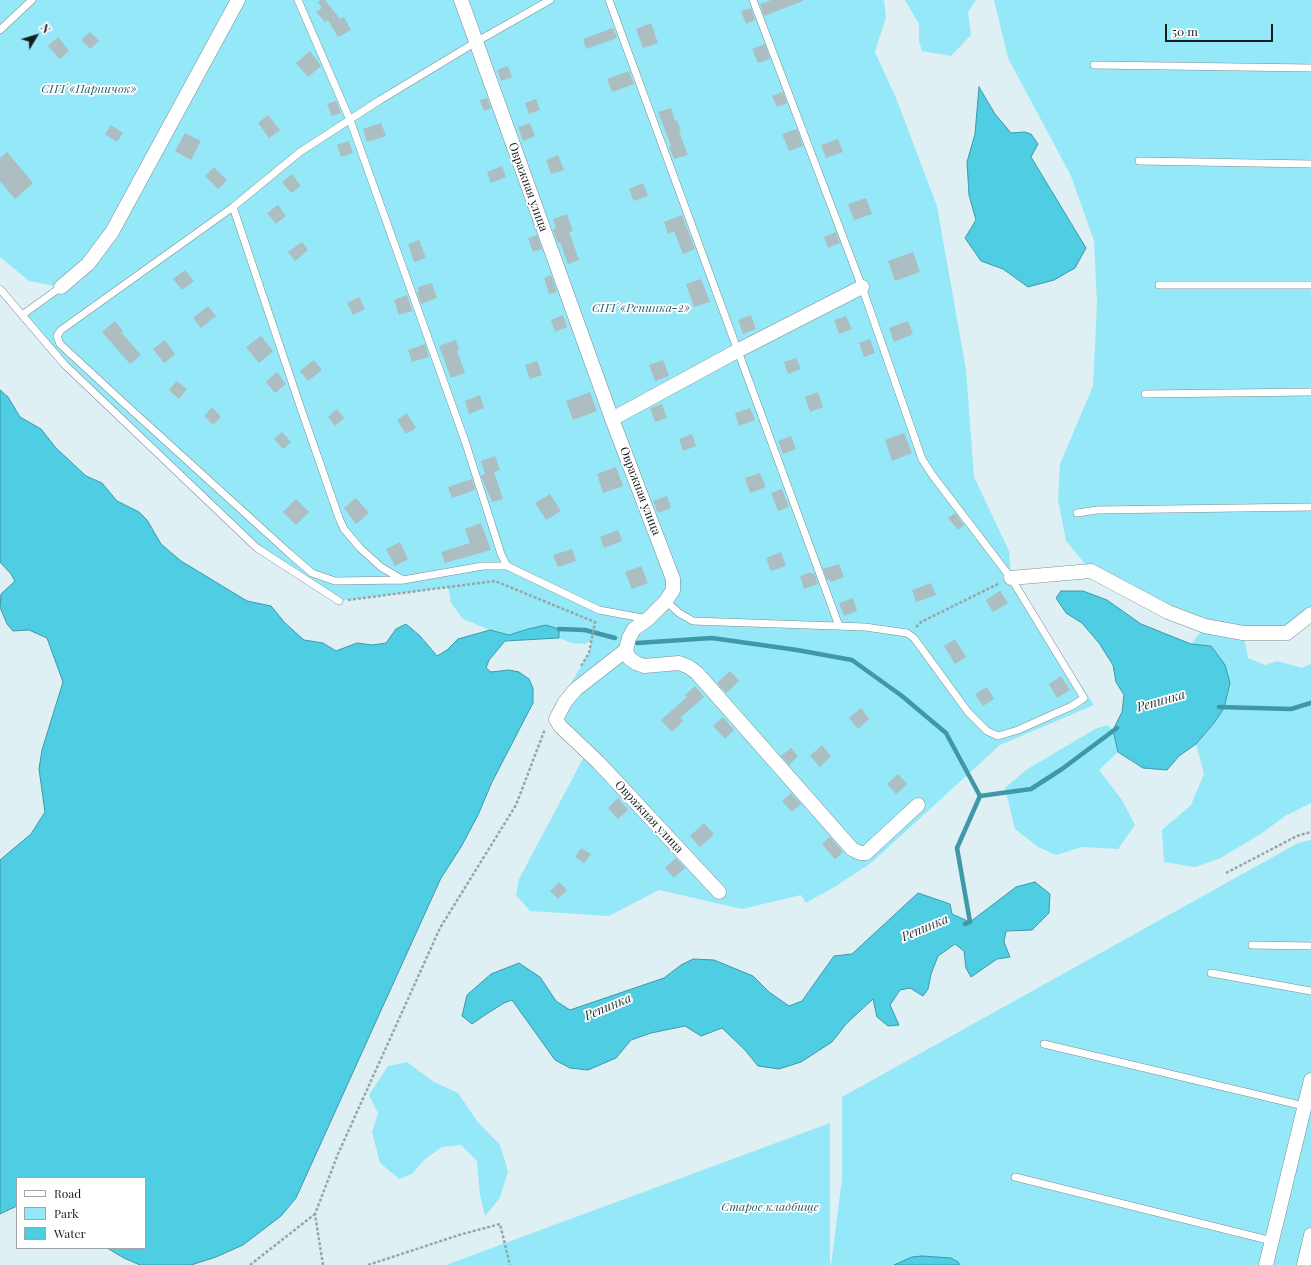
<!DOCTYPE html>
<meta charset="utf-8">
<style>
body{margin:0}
#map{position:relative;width:1311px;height:1265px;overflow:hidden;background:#def0f4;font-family:"Playfair Display",serif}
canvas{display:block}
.legend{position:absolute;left:16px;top:1177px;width:130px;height:72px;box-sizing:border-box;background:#fff;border:1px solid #a2a5a5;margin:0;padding:5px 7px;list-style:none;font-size:12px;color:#161d1e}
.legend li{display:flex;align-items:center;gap:8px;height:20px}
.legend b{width:20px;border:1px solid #a2a5a5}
.north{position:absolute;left:16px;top:16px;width:40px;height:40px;-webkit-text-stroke:3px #fff;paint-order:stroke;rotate:52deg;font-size:11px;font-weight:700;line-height:16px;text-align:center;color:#161d1e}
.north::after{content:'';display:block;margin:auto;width:14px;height:18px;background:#161d1e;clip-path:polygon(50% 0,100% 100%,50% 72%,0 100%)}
.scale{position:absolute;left:1165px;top:24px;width:108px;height:18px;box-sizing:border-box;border:2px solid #161d1e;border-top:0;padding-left:5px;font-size:12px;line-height:14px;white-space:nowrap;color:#161d1e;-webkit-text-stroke:3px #fff;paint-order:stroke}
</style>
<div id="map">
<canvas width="1311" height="1265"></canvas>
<ul class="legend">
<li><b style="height:5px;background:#fff"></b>Road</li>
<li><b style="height:11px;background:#95e8f8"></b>Park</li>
<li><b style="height:11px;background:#4fcde3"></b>Water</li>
</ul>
<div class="north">N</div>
<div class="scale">50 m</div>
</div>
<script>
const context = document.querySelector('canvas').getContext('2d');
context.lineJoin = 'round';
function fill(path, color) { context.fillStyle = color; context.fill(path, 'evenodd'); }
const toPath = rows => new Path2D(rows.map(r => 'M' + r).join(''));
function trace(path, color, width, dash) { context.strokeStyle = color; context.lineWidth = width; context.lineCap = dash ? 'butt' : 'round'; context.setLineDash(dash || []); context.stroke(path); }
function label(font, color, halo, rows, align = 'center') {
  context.font = font + ' "Playfair Display",serif'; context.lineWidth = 3.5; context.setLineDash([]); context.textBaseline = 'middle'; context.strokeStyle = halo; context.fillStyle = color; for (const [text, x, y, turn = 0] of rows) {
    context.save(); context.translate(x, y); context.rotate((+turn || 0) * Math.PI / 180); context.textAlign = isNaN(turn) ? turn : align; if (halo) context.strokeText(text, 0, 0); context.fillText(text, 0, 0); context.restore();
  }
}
fill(toPath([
 [0,0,884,0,886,17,875,52,896,98,937,206,966,370,974,477,1009,551,1011,578,1094,705,1000,745,871,863,836,886,806,903,801,895,742,909,659,890,609,916,530,911,516,895,519,879,586,753,550,718,589,653,592,640,585,644,572,643,559,638,559,629,546,625,528,629,509,635,490,630,463,619,451,603,448,587,339,601,257,548,64,364,22,315,61,287,29,281,0,257],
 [905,0,976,0,968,12,971,35,951,56,922,51,919,41,919,24],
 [994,0,1311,0,1311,614,1287,633,1243,633,1248,658,1265,665,1277,661,1302,668,1311,664,1311,803,1285,816,1262,833,1221,858,1195,867,1164,862,1162,830,1191,805,1204,774,1196,744,1214,723,1211,646,1191,644,1205,626,1091,571,1066,541,1058,500,1060,464,1093,386,1097,303,1094,241,1071,176,1008,58],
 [1107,725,1113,730,1118,752,1099,770,1122,800,1135,825,1118,849,1082,847,1056,855,1038,847,1015,829,1005,788,1026,770,1095,729],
 [1311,840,1311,1265,831,1265,842,1179,842,1097,1298,843],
 [407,1062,434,1082,458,1093,477,1121,500,1145,508,1171,500,1198,485,1216,480,1195,477,1161,461,1145,442,1147,424,1160,412,1174,399,1179,380,1163,372,1132,378,1113,369,1095,388,1066],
 [830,1123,830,1265,446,1265]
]), '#95e8f8');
const water = toPath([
 [979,87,995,114,1011,133,1025,132,1031,134,1038,144,1031,157,1086,248,1075,268,1054,280,1028,287,1003,269,981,261,965,238,976,220,969,195,967,162,975,134,979,87],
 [0,390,8,397,20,417,41,429,56,448,86,476,102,483,117,501,139,512,147,520,161,544,181,561,247,601,271,606,285,623,304,640,323,643,336,651,357,643,372,645,386,643,396,629,406,624,420,636,437,656,447,650,458,639,490,630,509,635,528,629,546,625,559,629,559,638,505,641,489,660,486,668,491,672,509,670,519,672,529,679,533,688,533,703,492,782,478,815,461,847,441,878,296,1198,281,1216,243,1245,216,1257,191,1265,140,1265,124,1258,107,1248,145,1248,145,1178,17,1178,17,1206,0,1214,0,860,31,834,45,812,39,769,42,750,63,682,47,638,29,630,13,631,7,624,0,607,1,594,15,581,11,574,0,562,0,390],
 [1061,591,1083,591,1107,600,1141,624,1191,644,1211,646,1225,665,1230,683,1224,708,1214,723,1196,744,1179,756,1167,770,1143,768,1118,752,1113,730,1122,712,1124,695,1116,682,1113,665,1099,643,1082,623,1066,613,1056,598,1061,591],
 [1035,882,1050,894,1049,913,1032,930,1006,931,1004,942,1010,957,997,959,971,977,966,968,964,951,955,944,938,956,931,974,928,989,923,996,910,988,900,990,890,1005,899,1025,888,1026,877,1017,873,999,846,1024,832,1042,801,1062,779,1069,758,1066,745,1050,722,1028,701,1036,685,1026,651,1033,631,1040,616,1058,588,1070,570,1068,555,1060,512,1000,504,1003,485,1015,472,1024,462,1016,467,995,491,974,519,963,540,977,556,1001,570,1010,664,978,681,965,693,959,714,960,753,976,769,992,789,1006,802,1001,834,956,852,954,918,893,950,904,952,914,970,922,1016,887,1035,882],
 [922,1256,951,1258,958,1262,960,1265,894,1265,912,1257,922,1256]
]);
fill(water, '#4fcde3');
trace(water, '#3e98a8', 1);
trace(toPath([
 [559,629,585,630,615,638],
 [637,643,712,638,797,650,852,660,902,696,946,733,980,796],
 [1219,707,1291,709,1311,703],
 [965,924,970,922,957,848,980,796,1031,789,1062,769,1117,728]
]), '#3e98a8', 4.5);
fill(toPath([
 [321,0,325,0,340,19,344,17,351,30,338,37,328,20,325,22,316,12,322,8,318,2],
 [771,0,803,0,803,1,764,16,760,4],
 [751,8,755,20,746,24,741,11],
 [651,23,658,43,643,48,636,29],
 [613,28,617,38,586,49,583,39],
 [90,32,99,41,90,49,81,40],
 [58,37,69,51,60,59,48,46],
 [765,44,770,59,758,63,752,49],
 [310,51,321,66,308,77,296,63],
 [508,66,512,77,501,81,497,70],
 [629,71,634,84,612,92,607,79],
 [783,92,787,103,777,107,772,96],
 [487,98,491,108,484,111,480,100],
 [536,99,540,110,529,114,525,103],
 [336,101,341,113,332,116,327,104],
 [671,108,675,121,677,120,681,131,679,132,688,155,674,159,669,147,671,146,658,112],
 [268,115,280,130,269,138,258,123],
 [381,123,386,136,367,142,363,129],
 [530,123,535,136,523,141,518,127],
 [111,125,123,133,117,142,105,134],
 [797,129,803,146,789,151,782,134],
 [185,133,201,141,191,160,175,151],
 [838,139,843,152,826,158,821,145],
 [349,141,353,153,341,157,337,145],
 [7,152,33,183,15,199,0,181,0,158],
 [558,155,564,170,551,174,546,160],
 [502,166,506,177,491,183,487,172],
 [214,167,227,180,218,189,205,176],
 [292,174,301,186,291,193,282,182],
 [643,183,648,196,634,201,629,189],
 [866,198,872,214,854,220,848,204],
 [278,205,286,216,276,224,267,213],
 [567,214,573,231,569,232,579,260,568,264,560,242,558,243,553,229,556,228,553,219],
 [682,215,695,249,683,254,674,231,668,234,664,222],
 [836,232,840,243,828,248,824,237],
 [537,235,542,249,533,252,528,238],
 [419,240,426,258,414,262,408,244],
 [302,242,308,250,295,261,288,252],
 [913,252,920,272,895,281,888,261],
 [185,270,194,281,182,290,173,279],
 [551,275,557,292,549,294,544,278],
 [701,279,710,302,694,307,686,284],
 [432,283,437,298,421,304,417,292,419,291,418,287],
 [407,295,412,311,399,315,394,300],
 [359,297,365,309,353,315,347,303],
 [208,306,216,316,201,328,193,318],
 [563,315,567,327,555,332,551,320],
 [751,315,756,329,743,334,738,320],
 [846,316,852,329,839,334,834,320],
 [115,321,123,331,121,332,141,355,130,364,102,332],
 [908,321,913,334,894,342,889,328],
 [261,336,273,351,259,363,246,347],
 [870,339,875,353,864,357,859,343],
 [165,340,175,354,164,363,153,349],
 [456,340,459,350,457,351,465,373,451,378,439,346],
 [425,344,429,357,412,362,408,350],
 [796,358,801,369,788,374,784,362],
 [314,360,322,370,308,381,300,371],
 [663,360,669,376,655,381,649,365],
 [537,361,542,375,530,379,525,365],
 [277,372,286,384,275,393,266,382],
 [177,381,187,389,179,399,169,390],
 [590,392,597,411,573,420,566,401],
 [818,392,823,407,810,412,805,397],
 [480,395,484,408,469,414,465,401],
 [662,404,667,418,655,422,650,408],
 [212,407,221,417,213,425,204,416],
 [750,408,755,420,739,426,735,413],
 [337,409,344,418,335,426,328,417],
 [407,413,416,428,406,434,397,420],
 [282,432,291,442,283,449,274,439],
 [904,433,912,453,892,461,885,440],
 [692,434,696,446,683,451,679,439],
 [791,436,796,449,783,454,778,441],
 [495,456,500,470,494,472,503,499,492,502,481,476,485,474,481,461],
 [616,467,623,486,603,493,597,474],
 [760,473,766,487,750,493,745,478],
 [472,479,475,490,452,498,448,487],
 [782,489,789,507,778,511,771,493],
 [550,494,561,511,546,520,535,503],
 [667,496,671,508,658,513,653,501],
 [356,498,369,513,356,524,344,508],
 [296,499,309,512,296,525,283,512],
 [955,513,964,525,958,530,948,518],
 [481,523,491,550,445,563,441,552,470,543,465,529],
 [618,530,622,541,604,548,600,537],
 [400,542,408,559,395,566,386,549],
 [572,549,576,561,558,567,553,555],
 [781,552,786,566,771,571,766,558],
 [839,564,844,577,831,582,829,579,827,580,823,569],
 [641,566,648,583,632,589,625,572],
 [811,572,811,574,814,573,818,584,804,589,800,576],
 [931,583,936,595,916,602,912,590],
 [1000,591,1008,603,993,612,986,600],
 [853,598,857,611,844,616,839,603],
 [955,639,966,657,955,664,944,646],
 [730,671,739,681,726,693,717,683],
 [1061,676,1070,690,1057,698,1049,684],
 [695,686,704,697,680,718,683,721,672,732,661,720,687,697,685,695],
 [987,687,994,699,983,706,975,694],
 [861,708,869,719,858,729,849,718],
 [723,717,734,730,725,739,713,726],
 [822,745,831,756,820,767,810,756],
 [791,748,798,756,789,765,781,756],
 [898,774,907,784,896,794,887,784],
 [791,793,801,804,792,812,782,801],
 [618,798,628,810,618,819,608,808],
 [704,823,714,834,700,847,690,836],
 [830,837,843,852,835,859,822,844],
 [581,848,591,854,584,863,575,857],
 [676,858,685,868,674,878,665,868],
 [559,882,567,890,558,899,550,891]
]), '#acbec1');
const service = toPath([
 [298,0,350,120,465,441,501,554,507,566],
 [550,0,476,42,380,100,300,152,233,207,61,330,57,336,60,344,126,405,290,554,312,573,335,581,403,580,483,566,507,566,599,610,648,619],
 [609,0,839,626],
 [0,30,32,0],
 [1094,65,1311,68],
 [1139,161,1311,164],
 [233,207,299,403,339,518,344,529,360,548,381,567,403,580],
 [1159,285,1311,285],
 [0,289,64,364,257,548,339,601],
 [22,315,61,287],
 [1145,394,1311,392],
 [1077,513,1097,510,1311,507],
 [666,601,679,613,693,621,865,627,907,633,914,638,968,712,987,731,998,736,1018,730,1056,713,1072,706,1084,698,1011,578,933,476,922,459,862,287,753,0],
 [1252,945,1311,946],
 [1211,973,1311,991],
 [1044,1044,1304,1106],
 [1015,1177,1272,1241]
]);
const minor = toPath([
 [461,0,612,419,673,579,673,590,666,601,648,619,634,629,629,638,626,650,576,689,565,702,556,719,560,726,598,762,719,892],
 [61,287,88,264,112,232,238,0],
 [612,419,737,351,862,287],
 [1011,578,1091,571,1168,612,1205,626,1243,633,1287,633,1311,614],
 [626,650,629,658,636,663,644,666,679,663,689,667,697,673,852,849,860,853,866,853,918,805],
 [1266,1265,1311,1080],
 [1304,1265,1311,1235]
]);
trace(service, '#7d8e91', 8);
trace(minor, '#7d8e91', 15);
trace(toPath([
 [348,600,495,581,595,622,589,653,581,666],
 [916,627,921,622,1000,583],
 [1226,873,1297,836,1311,832],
 [250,1265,315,1214],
 [323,1265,315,1214,338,1154,440,928,516,805,545,729],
 [368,1265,459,1235,500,1224,510,1265]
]), '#97a5a8', 2.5, [3, 2]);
trace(service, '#fff', 7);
trace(minor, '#fff', 14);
label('italic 12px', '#2d616a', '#fff', [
 ["СНТ «Парничок»",89,89],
 ["СНТ «Репинка-2»",641,308],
 ["Старое кладбище",770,1207]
]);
label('12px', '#161d1e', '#fff', [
 ["Овражная улица",528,187,70],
 ["Овражная улица",640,491,69],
 ["Овражная улица",649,817,47]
]);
label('italic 13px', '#1a3034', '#fff', [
 ["Репинка",1161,701,-16],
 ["Репинка",925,928,-23],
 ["Репинка",608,1007,-23]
]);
</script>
